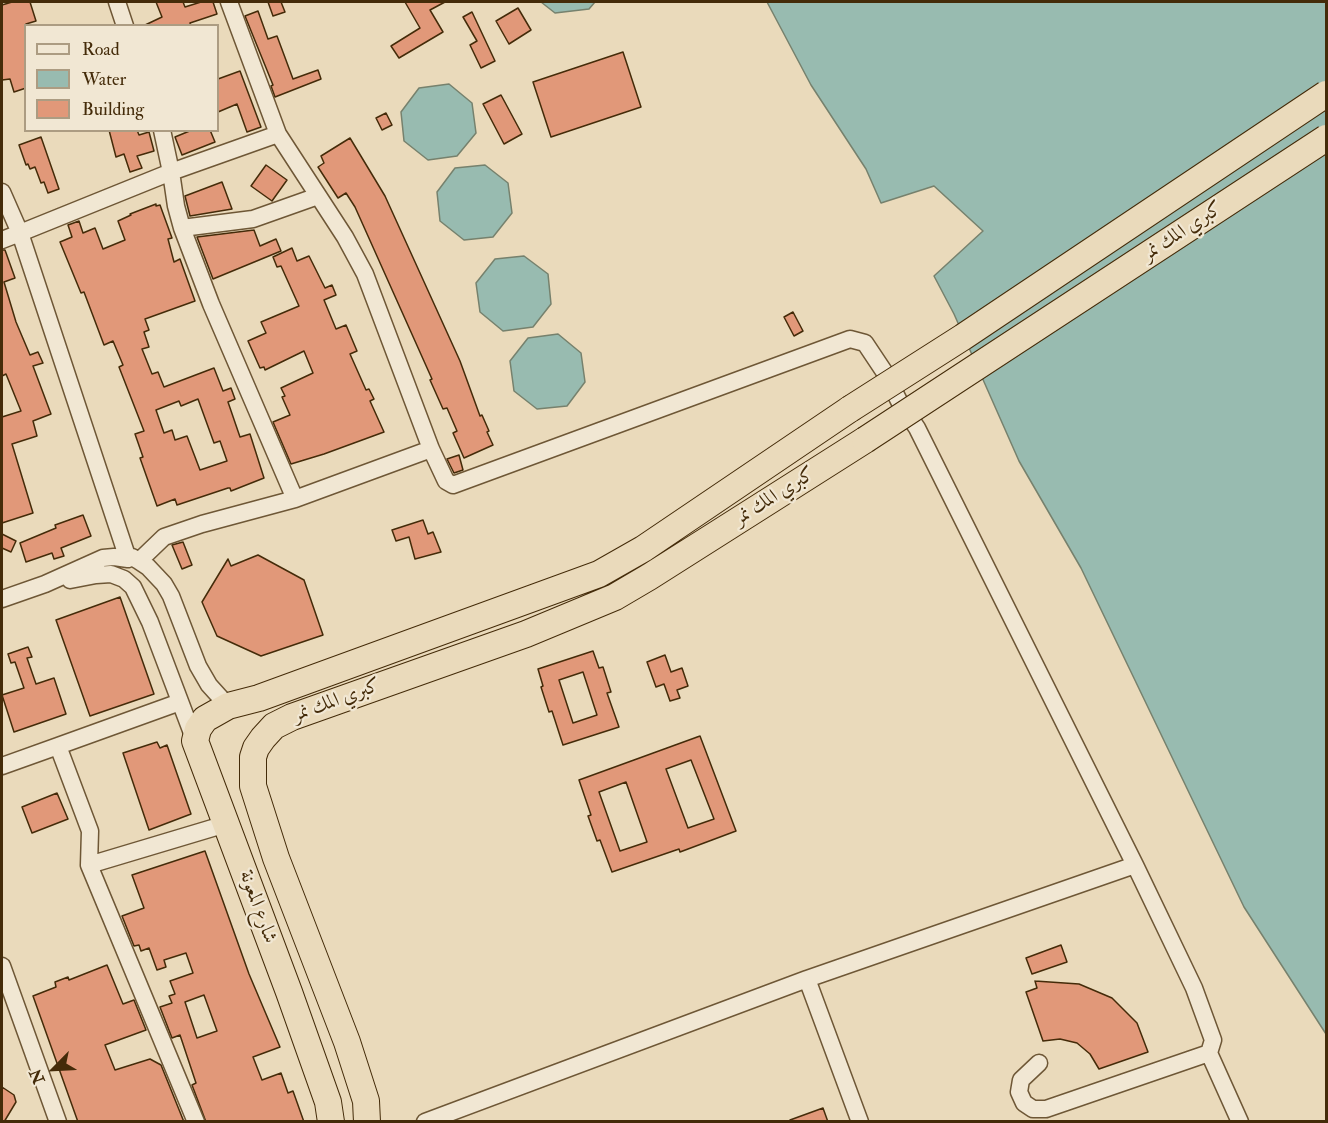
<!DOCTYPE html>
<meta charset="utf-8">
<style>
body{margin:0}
#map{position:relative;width:1328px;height:1123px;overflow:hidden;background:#eadabb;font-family:"IM FELL Double Pica",serif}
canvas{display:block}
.frame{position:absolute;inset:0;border:3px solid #442b09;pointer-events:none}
.legend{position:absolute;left:24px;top:24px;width:195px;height:108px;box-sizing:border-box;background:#f1e7d3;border:2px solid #ac9c82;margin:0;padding:8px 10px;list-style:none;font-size:18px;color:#442b09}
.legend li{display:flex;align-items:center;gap:12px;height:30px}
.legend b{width:30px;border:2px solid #ac9c82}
.north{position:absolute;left:24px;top:1039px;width:60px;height:60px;-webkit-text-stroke:4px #f1e7d3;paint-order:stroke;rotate:246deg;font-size:16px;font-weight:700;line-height:24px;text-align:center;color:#442b09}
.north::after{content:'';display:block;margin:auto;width:21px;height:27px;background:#442b09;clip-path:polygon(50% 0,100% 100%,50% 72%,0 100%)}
</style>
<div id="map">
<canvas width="1328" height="1123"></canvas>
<div class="frame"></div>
<ul class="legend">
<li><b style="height:8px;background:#f1e7d3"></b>Road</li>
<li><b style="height:16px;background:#98bbb0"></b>Water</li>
<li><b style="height:16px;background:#e19879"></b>Building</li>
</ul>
<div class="north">N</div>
</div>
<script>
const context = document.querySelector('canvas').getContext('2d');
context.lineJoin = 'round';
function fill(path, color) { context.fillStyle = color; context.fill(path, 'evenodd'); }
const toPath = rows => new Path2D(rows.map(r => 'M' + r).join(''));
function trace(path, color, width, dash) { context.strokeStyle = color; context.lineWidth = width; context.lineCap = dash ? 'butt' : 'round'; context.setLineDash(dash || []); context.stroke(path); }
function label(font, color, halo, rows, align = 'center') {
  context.font = font + ' "IM FELL Double Pica",Amiri,serif'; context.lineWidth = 4.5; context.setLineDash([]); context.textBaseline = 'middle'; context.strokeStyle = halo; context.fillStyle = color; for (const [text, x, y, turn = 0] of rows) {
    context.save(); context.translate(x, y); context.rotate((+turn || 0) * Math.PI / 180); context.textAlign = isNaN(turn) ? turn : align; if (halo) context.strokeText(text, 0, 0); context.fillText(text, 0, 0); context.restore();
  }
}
const water = toPath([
 [541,2,595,2,589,9,555,13,541,2],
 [767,2,1326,2,1326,1034,1244,907,1081,568,1019,461,954,314,934,276,983,231,934,186,881,203,866,169,811,85,767,2],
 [449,84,472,103,476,133,457,156,428,160,404,141,401,112,419,88,449,84],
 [485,165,508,183,512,213,493,237,464,240,440,221,437,192,455,168,485,165],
 [524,256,548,274,551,304,533,327,503,331,480,312,476,283,495,259,524,256],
 [558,334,581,353,585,382,567,406,537,409,514,391,510,361,528,338,558,334]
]);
fill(water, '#98bbb0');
trace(water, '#76816d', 1.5);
const building = toPath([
 [12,2,30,2,36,21,26,24,26,88,14,92,10,79,2,80,2,5,12,2],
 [156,2,183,2,185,7,201,2,213,2,217,14,190,23,191,26,143,26,162,17,156,2],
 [268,2,281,2,285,12,273,16,268,2],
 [405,2,445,2,430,10,443,32,399,58,391,46,420,28,405,2],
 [518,8,531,30,509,44,496,21,518,8],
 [258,11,268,39,277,36,293,79,318,70,321,79,275,97,271,86,273,85,245,16,258,11],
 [472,12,495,61,481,68,470,45,477,41,463,17,472,12],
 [623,52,641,107,551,137,533,82,623,52],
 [240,71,261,127,247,132,237,104,218,112,218,79,240,71],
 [501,95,522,134,504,144,483,104,501,95],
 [386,113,392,125,382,130,376,118,386,113],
 [109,130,137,130,139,135,149,132,154,151,137,156,142,168,130,172,124,154,116,157,109,130],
 [192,130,210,130,215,142,182,155,175,137,192,130],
 [41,137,59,189,48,193,44,182,41,183,35,167,30,169,28,164,26,165,19,145,41,137],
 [350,138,385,196,460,361,480,416,482,415,489,431,487,432,493,445,464,458,453,433,457,431,447,408,443,409,430,380,432,379,355,207,346,193,338,198,318,167,324,163,321,156,350,138],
 [266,165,287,180,272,201,251,186,266,165],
 [222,182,232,209,190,216,185,196,222,182],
 [156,204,156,206,160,205,172,238,168,239,174,262,180,259,195,301,145,319,149,330,144,332,149,347,142,349,152,374,158,372,164,387,214,368,223,391,231,388,235,399,228,402,240,437,250,434,264,478,231,491,230,488,228,488,177,505,175,499,157,506,140,458,143,457,135,434,144,431,119,367,123,365,113,341,104,345,84,292,81,293,60,242,72,237,68,225,79,221,83,233,95,228,103,249,125,240,118,221,131,215,130,214,156,204],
 [198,399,214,443,220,441,227,461,200,470,187,436,175,440,172,430,164,433,156,410,179,401,181,406,198,399],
 [254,230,260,246,276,239,281,251,213,279,197,237,254,230],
 [292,248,297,261,309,256,325,288,332,285,336,295,324,300,336,329,346,325,357,351,350,354,366,390,369,389,374,399,370,401,384,432,324,454,291,464,273,422,290,415,282,397,285,396,281,388,313,373,304,351,265,370,264,367,260,368,248,341,266,333,261,322,299,306,281,266,277,267,273,257,292,248],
 [2,250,5,250,15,278,4,282,16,322,30,355,38,352,43,363,33,366,51,414,33,421,37,436,12,444,33,513,2,523,2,417,21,411,6,374,2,376,2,250],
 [793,312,803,331,794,336,784,317,793,312],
 [459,455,463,470,454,473,447,459,459,455],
 [83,515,91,536,61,548,64,556,54,559,52,553,26,562,20,543,56,528,55,525,83,515],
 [423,520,428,534,433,532,441,552,415,559,409,537,396,541,392,530,423,520],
 [2,534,16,541,11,552,2,548,2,534],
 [183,542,192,565,182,569,172,545,183,542],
 [258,555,304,580,323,635,261,656,217,636,202,602,228,559,231,566,258,555],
 [120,597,154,694,90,716,56,620,120,597],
 [28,647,32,657,27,658,36,684,54,678,66,714,14,732,2,695,24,688,15,662,11,663,8,654,28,647],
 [593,651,599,668,603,667,611,692,607,693,619,727,563,745,552,711,549,712,541,687,543,686,538,669,593,651],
 [583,672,597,715,573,723,559,680,583,672],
 [665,655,671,672,682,668,688,686,677,690,680,698,670,701,664,684,656,687,647,662,665,655],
 [700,736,736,831,680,852,679,849,612,872,600,840,597,841,588,816,591,815,579,780,700,736],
 [691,760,714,819,688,828,666,769,691,760],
 [626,782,647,842,620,851,599,792,626,782],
 [157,742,160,748,167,745,191,814,149,830,123,753,157,742],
 [57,793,68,819,32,833,22,807,57,793],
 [205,851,249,974,280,1047,253,1057,262,1080,281,1073,288,1093,293,1091,304,1122,206,1122,192,1085,196,1083,180,1035,172,1038,160,1007,172,1003,169,996,175,994,170,981,193,973,186,953,164,960,166,967,157,970,149,948,141,951,139,945,134,946,122,916,144,908,132,875,205,851],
 [204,995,217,1031,197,1038,185,1002,204,995],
 [1061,945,1067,962,1032,974,1026,958,1061,945],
 [107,965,123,1004,134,1000,146,1030,105,1045,115,1070,150,1059,161,1065,184,1122,78,1122,33,996,56,987,55,982,68,977,69,980,107,965],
 [1035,981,1079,984,1112,998,1137,1023,1148,1052,1099,1069,1090,1054,1077,1043,1060,1039,1043,1041,1026,992,1037,988,1035,981],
 [2,1087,14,1095,16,1102,4,1122,2,1122,2,1087],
 [823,1108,828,1122,790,1122,790,1120,823,1108]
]);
fill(building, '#e19879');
trace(building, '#442b09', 1.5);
const minor = toPath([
 [117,2,125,26],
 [229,2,278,134,345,237,365,274,431,449,446,481,453,485,850,339,865,343,885,373,900,403,917,428,1135,865,1194,988,1213,1040,1209,1053,1240,1122],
 [162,130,171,172,176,206,182,228,211,304,295,499],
 [2,192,20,233,171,172,278,134],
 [182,228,253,219,318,196],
 [2,240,20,233,128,559],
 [139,561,164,537,202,524,295,499,431,449],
 [70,580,96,575,111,574,124,579,133,587,150,622,195,741],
 [2,599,45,584,103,558,114,557,128,559,132,557,139,561,148,567,164,584,171,596,198,666,209,685,228,706],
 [58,746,180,702],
 [2,766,58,746,90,831,89,865,196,1122],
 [89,865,226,824],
 [2,966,58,1122],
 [807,979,860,1122],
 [1039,1063,1021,1080,1019,1092,1024,1103,1033,1109,1046,1109,1209,1053],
 [425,1122,807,979,1135,865]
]);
const highway = toPath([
 [331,1122,328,1102,289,992,195,741,198,729,205,719,228,706,259,698,599,574,643,549,850,409],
 [367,1122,366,1101,347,1042,276,858,253,786,253,757,256,748,263,738,274,726,292,717,526,634,615,597,649,577,865,440]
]);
trace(minor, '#6e5736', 19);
trace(highway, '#442b09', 28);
trace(minor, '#f1e7d3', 16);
trace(highway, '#eadabb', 26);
const highwayBridge = toPath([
 [850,409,963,337,1326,94],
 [865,440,1326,138]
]);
trace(highwayBridge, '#442b09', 28, []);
trace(highwayBridge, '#eadabb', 26);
label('20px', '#442b09', '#f1e7d3', [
 ["كبري المك نمر",1183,232,-33],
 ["كبري المك نمر",775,497,-32],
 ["كبري المك نمر",337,701,-20],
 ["شارع المعونة",257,907,70]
]);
</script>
